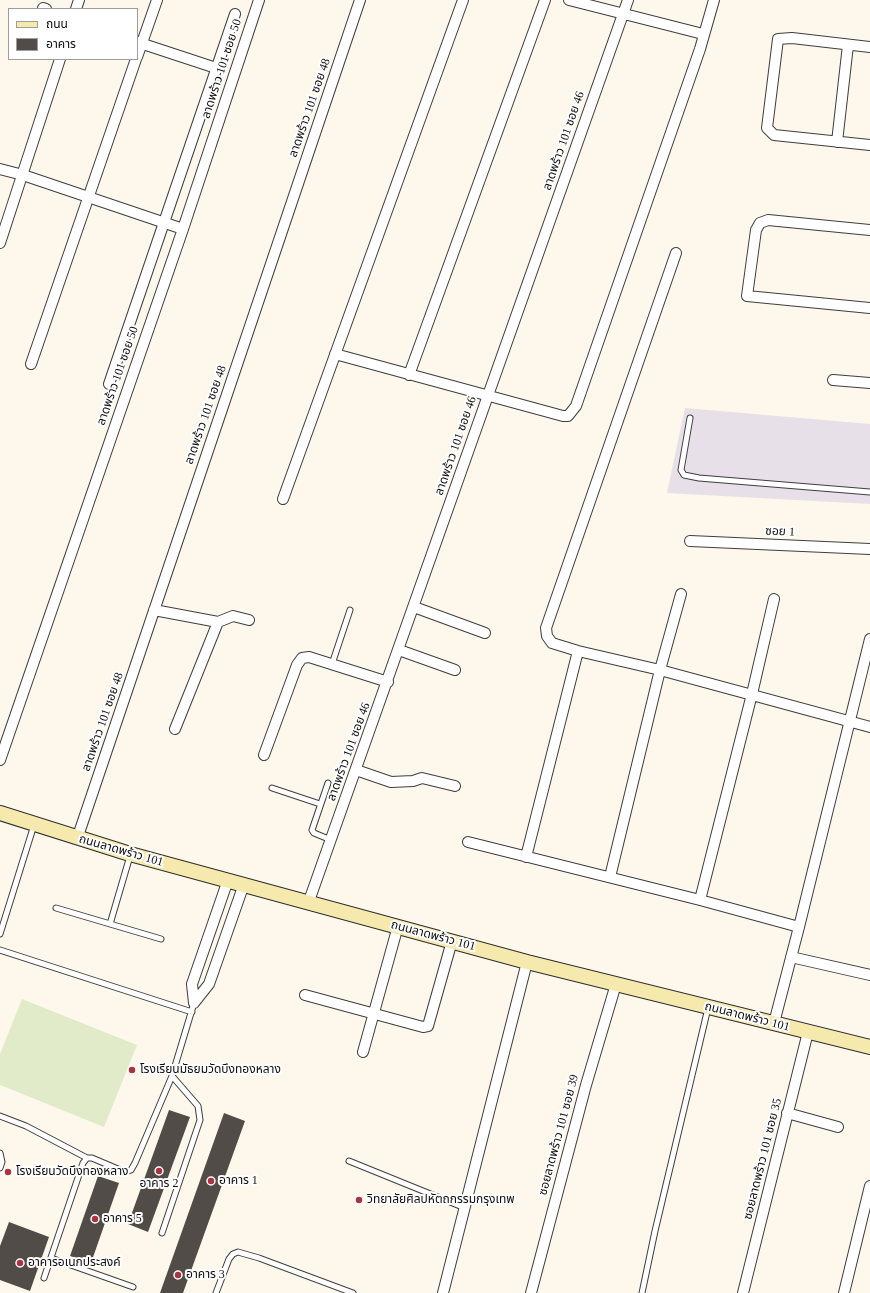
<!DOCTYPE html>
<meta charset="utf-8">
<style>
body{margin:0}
#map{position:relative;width:870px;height:1293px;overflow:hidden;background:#fdf8eb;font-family:"Times New Roman","Noto Sans Thai",serif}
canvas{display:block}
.legend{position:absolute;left:8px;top:8px;width:130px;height:52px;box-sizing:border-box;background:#fff;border:1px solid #9d9d9d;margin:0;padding:5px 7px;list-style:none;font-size:12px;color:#0b0b0b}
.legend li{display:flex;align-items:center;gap:8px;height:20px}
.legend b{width:20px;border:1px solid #9d9d9d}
</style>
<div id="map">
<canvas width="870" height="1293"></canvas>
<ul class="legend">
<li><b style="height:5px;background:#f5e9ad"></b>ถนน</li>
<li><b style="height:11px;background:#524c48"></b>อาคาร</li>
</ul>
</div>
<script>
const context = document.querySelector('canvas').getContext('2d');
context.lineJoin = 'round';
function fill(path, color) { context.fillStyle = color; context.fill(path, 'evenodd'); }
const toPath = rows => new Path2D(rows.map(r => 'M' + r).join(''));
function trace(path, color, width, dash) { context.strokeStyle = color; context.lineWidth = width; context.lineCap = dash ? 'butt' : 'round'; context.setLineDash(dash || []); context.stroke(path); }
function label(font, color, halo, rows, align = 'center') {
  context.font = font + ' "Times New Roman","Noto Sans Thai",serif'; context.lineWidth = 4; context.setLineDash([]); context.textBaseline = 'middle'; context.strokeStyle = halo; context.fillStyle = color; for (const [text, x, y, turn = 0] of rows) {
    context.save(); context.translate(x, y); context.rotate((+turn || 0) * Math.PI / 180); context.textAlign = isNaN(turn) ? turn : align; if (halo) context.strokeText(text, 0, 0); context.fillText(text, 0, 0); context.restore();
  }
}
fill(toPath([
 [685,408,870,424,870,504,667,493]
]), '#e7e0e9');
fill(toPath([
 [22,999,137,1045,104,1127,0,1085,0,1054]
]), '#e1ebca');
fill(toPath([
 [169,1110,190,1117,148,1232,128,1224],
 [224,1113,245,1121,183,1293,160,1293],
 [98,1176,119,1183,91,1263,70,1256],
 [9,1222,49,1237,30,1291,0,1280,0,1246]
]), '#524c48');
const lane = toPath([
 [690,418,681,470,684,475,699,478,870,492],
 [332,664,350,610],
 [328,783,312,830,314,833,331,840],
 [272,788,320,804],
 [56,908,161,939],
 [110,924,130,856],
 [0,934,34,825],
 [0,950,192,1012],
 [0,1116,26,1126,87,1158],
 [0,1153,2,1162,0,1168],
 [349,1161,465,1208],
 [162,1233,200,1120,198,1106,172,1076],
 [51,1258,133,1287],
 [44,1278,83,1163,87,1158,92,1158,125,1172,131,1170,135,1163,172,1076,194,1003],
 [216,1293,229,1259,233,1254,238,1252,259,1258,353,1293],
 [642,1293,655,1231,708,1008]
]);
const street = toPath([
 [569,0,703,34],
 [43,8,46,9],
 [76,9,79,0],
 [137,42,216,68],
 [870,47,792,38,778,39,767,128,774,135,870,145],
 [137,57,157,0],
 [837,142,848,45],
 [0,169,23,175,183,229],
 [870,230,768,220,760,223,756,230,747,296,870,308],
 [0,243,60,59],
 [676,253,546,628,547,636,552,643,578,651,660,670,870,727],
 [335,354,563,416,568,416,576,406,700,49,714,0],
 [31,364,136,59],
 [409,375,545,0],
 [833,380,870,383],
 [109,384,235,14],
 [283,499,463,0],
 [690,541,870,549],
 [414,607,485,633],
 [154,610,218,622,233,616,249,620],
 [399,650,455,670],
 [175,729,218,622],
 [264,755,297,665,302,658,309,657,388,682],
 [0,760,183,229,259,0],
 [356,770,391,782,413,781,422,778,455,786],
 [77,839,360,0],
 [468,842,700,900,799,927],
 [526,857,578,651],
 [610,877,660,670,681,594],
 [700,900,752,694,774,599],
 [309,901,628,0],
 [791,957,870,975],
 [305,995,423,1027,428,1026,452,941],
 [194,1003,209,984,244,884],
 [194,1003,192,984,228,880],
 [774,1023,799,927,870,639],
 [363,1052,398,926],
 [787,1113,838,1127],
 [443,1293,527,962],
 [531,1293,586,1085,616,984],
 [743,1293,808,1032],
 [844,1293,870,1186]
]);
const secondary = toPath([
 [0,813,130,854,527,962,870,1047]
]);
trace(lane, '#3e3e3e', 7);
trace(street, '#3e3e3e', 12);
trace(secondary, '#2d2d2d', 16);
trace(lane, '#fff', 5);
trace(street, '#fff', 10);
trace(secondary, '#f5e9ad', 14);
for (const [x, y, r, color] of [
 [132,1070,4,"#a93441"],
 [159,1171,4,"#a93441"],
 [8,1172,4,"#a93441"],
 [211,1181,4,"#a93441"],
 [359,1200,4,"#a93441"],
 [95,1219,4,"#a93441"],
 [20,1263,4,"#a93441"],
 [178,1275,4,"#a93441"]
]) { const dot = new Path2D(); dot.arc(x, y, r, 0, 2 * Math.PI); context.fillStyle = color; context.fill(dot); trace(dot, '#fff', 1.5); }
label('12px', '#0b0b0b', '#fff', [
 ["ลาดพร้าว 101 ซอย 50",222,69,-72],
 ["ลาดพร้าว 101 ซอย 48",310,108,-71],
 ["ลาดพร้าว 101 ซอย 46",564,141,-71],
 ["ลาดพร้าว 101 ซอย 50",118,376,-71],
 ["ลาดพร้าว 101 ซอย 48",206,415,-71],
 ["ลาดพร้าว 101 ซอย 46",456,446,-71],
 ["ซอย 1",780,532,3],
 ["ลาดพร้าว 101 ซอย 48",103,722,-71],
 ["ลาดพร้าว 101 ซอย 46",349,752,-70],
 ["ถนนลาดพร้าว 101",121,851,16],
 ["ถนนลาดพร้าว 101",433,936,15],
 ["ถนนลาดพร้าว 101",747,1017,14],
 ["ซอยลาดพร้าว 101 ซอย 39",559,1135,-75],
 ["ซอยลาดพร้าว 101 ซอย 35",763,1159,-76]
]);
label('12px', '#0b0b0b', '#fff', [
 ["โรงเรียนมัธยมวัดบึงทองหลาง",140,1070],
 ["โรงเรียนวัดบึงทองหลาง",16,1172],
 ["อาคาร 1",219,1181],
 ["อาคาร 2",159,1184,"center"],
 ["วิทยาลัยศิลปหัตถกรรมกรุงเทพ",367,1200],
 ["อาคาร 5",103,1219],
 ["อาคารอเนกประสงค์",28,1263],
 ["อาคาร 3",186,1275]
], 'left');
</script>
